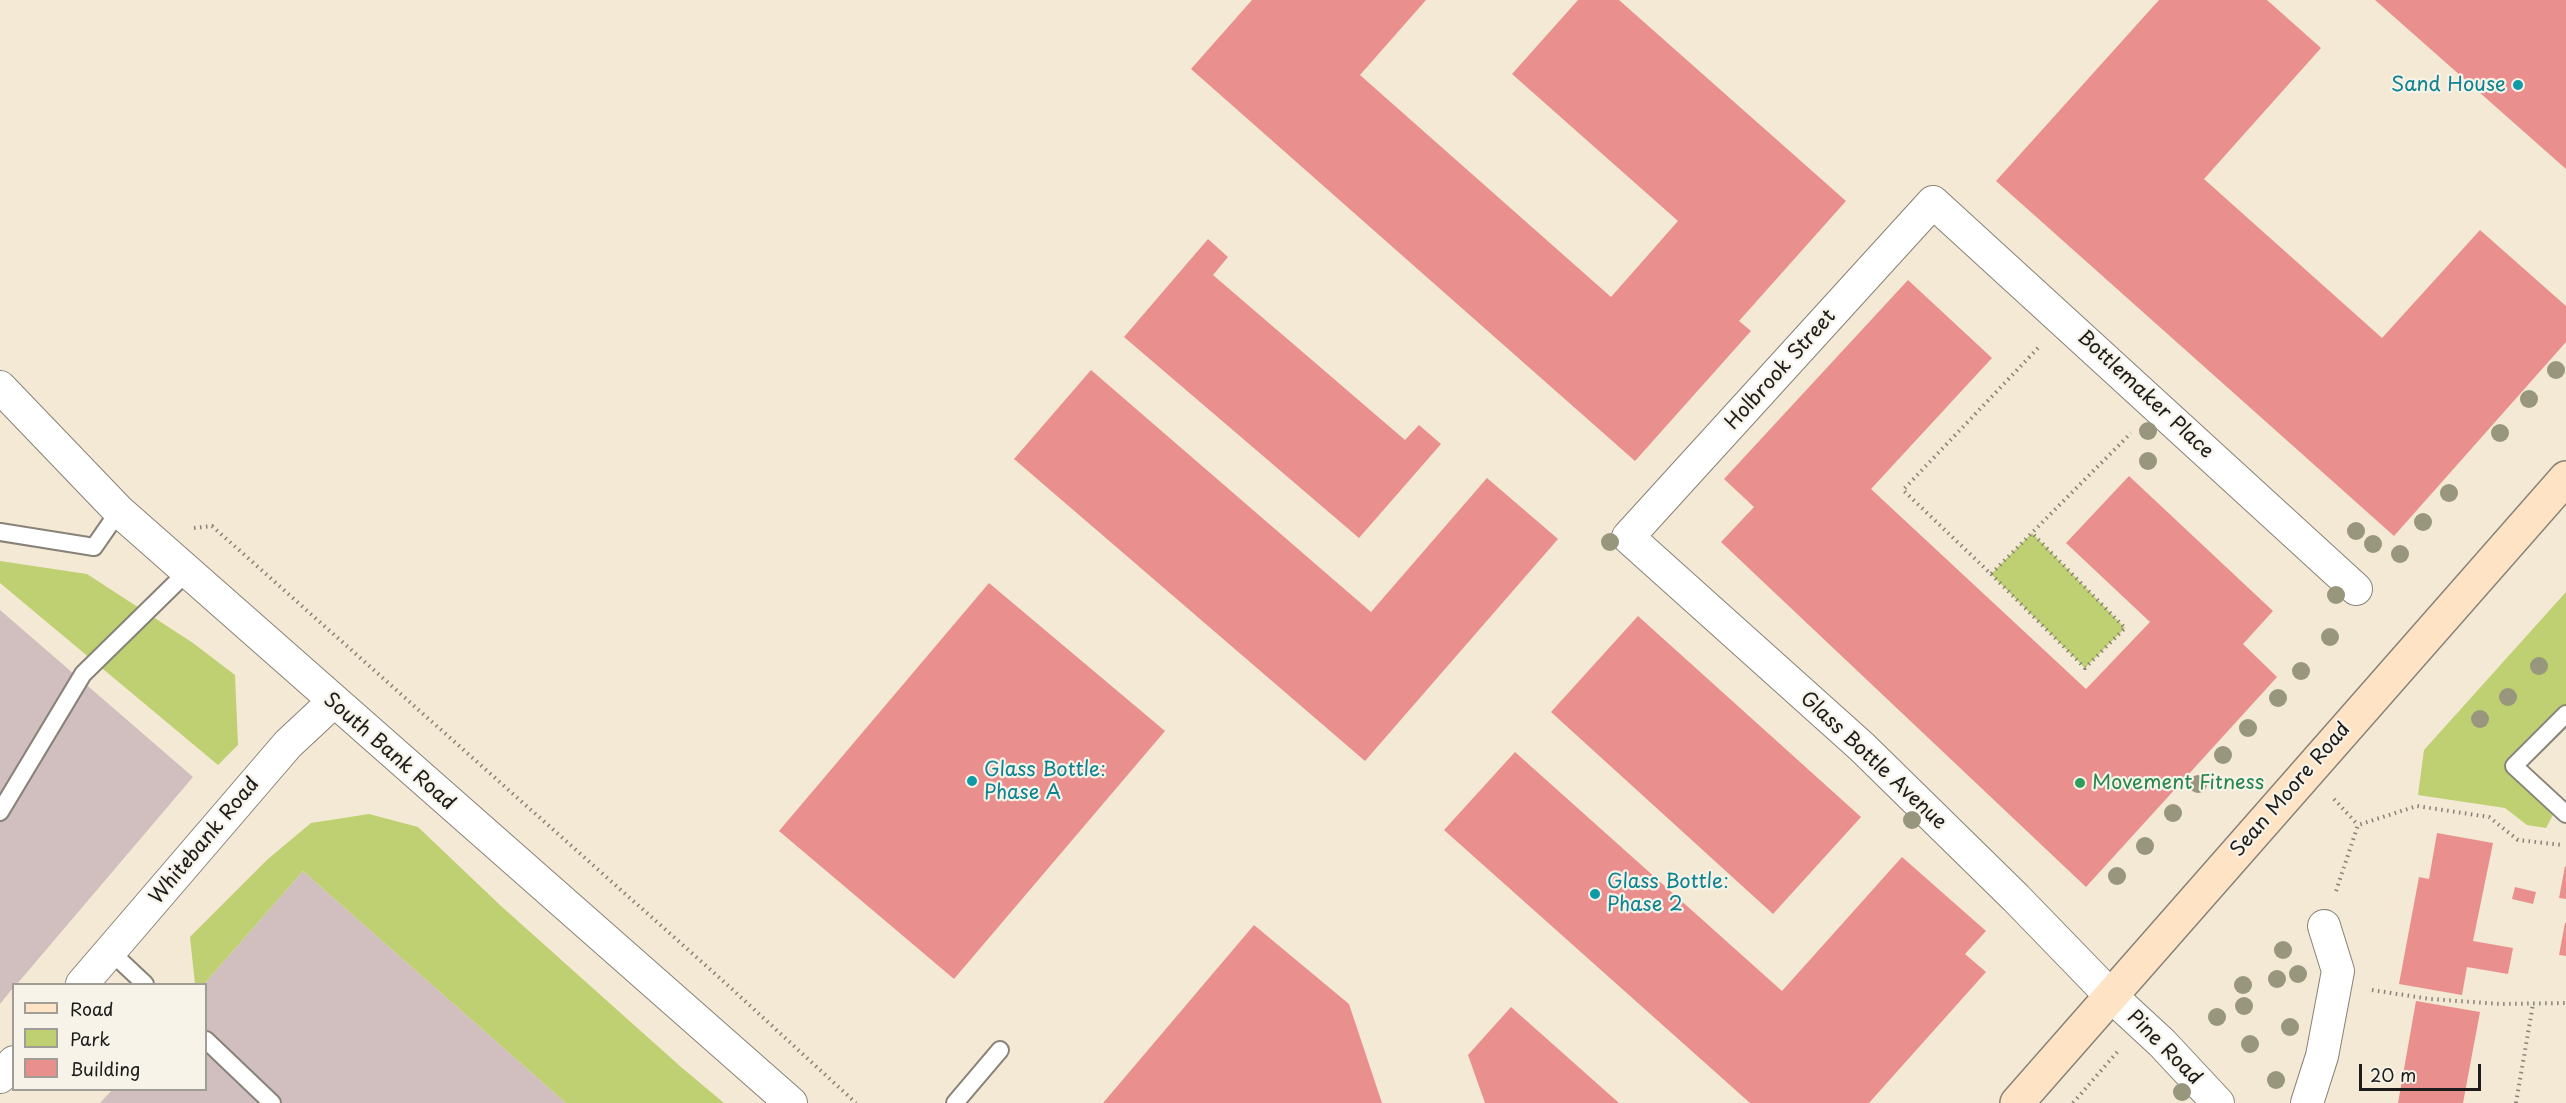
<!DOCTYPE html>
<style>
body{margin:0}
#map{position:relative;width:2566px;height:1103px;overflow:hidden;background:#f3e9d4;font-family:"Playpen Sans",sans-serif}
canvas{display:block}
.legend{position:absolute;left:12px;top:983px;width:195px;height:108px;box-sizing:border-box;background:#f7f3e8;border:2px solid #9f9d96;margin:0;padding:8px 10px;list-style:none;font-size:18px;color:#1c1c1c}
.legend li{display:flex;align-items:center;gap:12px;height:30px}
.legend b{width:30px;border:2px solid #9f9d96}
.scale{position:absolute;left:2359px;top:1064px;width:122px;height:27px;box-sizing:border-box;border:3px solid #1c1c1c;border-top:0;padding-left:8px;font-size:18px;line-height:21px;white-space:nowrap;color:#1c1c1c;-webkit-text-stroke:4px #f7f3e8;paint-order:stroke}
</style>
<div id="map">
<canvas width="2566" height="1103"></canvas>
<ul class="legend">
<li><b style="height:8px;background:#fee4c5"></b>Road</li>
<li><b style="height:16px;background:#bed072"></b>Park</li>
<li><b style="height:16px;background:#e9908f"></b>Building</li>
</ul>
<div class="scale">20 m</div>
</div>
<script>
const context = document.querySelector('canvas').getContext('2d');
context.lineJoin = 'round';
function fill(path, color) { context.fillStyle = color; context.fill(path, 'evenodd'); }
const toPath = rows => new Path2D(rows.map(r => 'M' + r).join(''));
function trace(path, color, width, dash) { context.strokeStyle = color; context.lineWidth = width; context.lineCap = dash ? 'butt' : 'round'; context.setLineDash(dash || []); context.stroke(path); }
function label(font, color, halo, rows, align = 'center') {
  context.font = font + ' "Playpen Sans",sans-serif'; context.lineWidth = 4.5; context.setLineDash([]); context.textBaseline = 'middle'; context.strokeStyle = halo; context.fillStyle = color; for (const [text, x, y, turn = 0] of rows) {
    context.save(); context.translate(x, y); context.rotate((+turn || 0) * Math.PI / 180); context.textAlign = isNaN(turn) ? turn : align; if (halo) context.strokeText(text, 0, 0); context.fillText(text, 0, 0); context.restore();
  }
}
fill(toPath([
 [0,610,193,777,17,984,14,984,13,988,0,1004],
 [303,871,566,1103,100,1103,112,1090,206,1090,204,984]
]), '#d1bfbf');
fill(toPath([
 [2032,533,2125,628,2085,668,1991,574],
 [0,561,87,574,193,643,235,675,238,745,218,765,0,583],
 [2566,592,2566,709,2505,769,2555,811,2546,828,2527,825,2505,808,2418,795,2424,750],
 [369,814,418,827,501,906,681,1067,724,1103,566,1103,303,871,204,984,195,984,190,937,268,859,311,823]
]), '#bed072');
fill(toPath([
 [1252,0,1426,0,1360,75,1611,297,1678,221,1512,74,1578,0,1619,0,1846,201,1739,321,1751,331,1635,461,1191,69],
 [2159,0,2267,0,2321,48,2204,179,2382,338,2480,230,2566,306,2566,342,2394,536,1996,181],
 [2375,0,2566,0,2566,169],
 [1208,239,1228,257,1213,275,1405,440,1419,425,1441,444,1359,538,1124,337],
 [1908,280,1992,358,1871,489,2086,689,2150,622,2066,543,2129,476,2273,611,2243,644,2277,677,2086,887,1721,542,1754,507,1724,479],
 [1091,370,1371,612,1487,478,1558,539,1365,761,1014,459],
 [989,583,1165,731,954,979,779,831],
 [1638,616,1861,817,1773,914,1551,712],
 [1515,752,1782,991,1902,857,1986,931,1965,954,1986,972,1869,1103,1750,1103,1444,830],
 [2437,833,2493,843,2473,941,2513,948,2508,974,2467,967,2462,995,2399,984,2419,877,2429,879],
 [2565,866,2566,867,2566,899,2559,898],
 [2515,887,2536,892,2533,904,2512,899],
 [2565,923,2566,923,2566,956,2559,955],
 [1254,925,1349,1004,1382,1103,1103,1103],
 [2416,1001,2480,1012,2463,1103,2398,1103],
 [1511,1007,1619,1103,1485,1103,1468,1055]
]), '#e9908f');
const service = toPath([
 [0,532,94,547,119,511],
 [2566,714,2514,766,2566,814],
 [0,812,83,674,187,572],
 [111,952,145,984],
 [206,1040,272,1103],
 [955,1103,1000,1050]
]);
const minor = toPath([
 [0,387,119,511,791,1103],
 [82,984,288,744,333,702],
 [0,1077,14,1062],
 [2218,1103,2162,1043,2110,995,2016,898,1862,747,1628,537,1933,202,2356,589],
 [2307,1103,2322,1056,2338,971,2324,926]
]);
const secondary = toPath([
 [2017,1103,2566,478]
]);
trace(service, '#888278', 20);
trace(minor, '#888278', 34);
trace(secondary, '#888278', 36);
trace(toPath([
 [2038,348,1903,490,1991,574,2131,433],
 [194,528,212,526,721,979,856,1103],
 [1991,574,2085,668,2125,628,2032,533],
 [2334,799,2358,825],
 [2336,891,2358,825,2417,806,2489,817,2518,840,2562,845],
 [2372,990,2430,999,2501,1004,2566,1003],
 [2073,1103,2118,1051],
 [2516,1103,2533,1004]
]), '#888278', 4, [1.5, 4.5]);
trace(service, '#fff', 16);
trace(minor, '#fff', 32);
trace(secondary, '#fee4c5', 33);
context.fillStyle = '#98967d';
for (const [x, y] of [
 [2556,370],
 [2529,399],
 [2148,431],
 [2500,433],
 [2148,461],
 [2449,493],
 [2423,522],
 [2356,531],
 [1610,542],
 [2373,544],
 [2400,554],
 [2336,595],
 [2330,637],
 [2539,666],
 [2301,671],
 [2508,697],
 [2278,698],
 [2480,719],
 [2248,728],
 [2223,755],
 [2198,784],
 [2173,813],
 [1912,820],
 [2145,846],
 [2117,876],
 [2283,950],
 [2298,974],
 [2277,979],
 [2243,985],
 [2244,1006],
 [2217,1017],
 [2290,1027],
 [2250,1044],
 [2276,1080],
 [2182,1092]
]) { context.beginPath(); context.arc(x, y, 9, 0, 2 * Math.PI); context.fill(); }
for (const [x, y, r, color] of [
 [2518,85,6,"#0f9aa8"],
 [972,781,6,"#0f9aa8"],
 [2080,783,6,"#2e9e5b"],
 [1595,894,6,"#0f9aa8"]
]) { const dot = new Path2D(); dot.arc(x, y, r, 0, 2 * Math.PI); context.fillStyle = color; context.fill(dot); trace(dot, '#f7f3e8', 2); }
label('20px', '#0d838f', '#f7f3e8', [
 ["Sand House",2506,85,"right"],
 ["Glass Bottle:",984,770],
 ["Phase A",984,793],
 ["Glass Bottle:",1607,882],
 ["Phase 2",1607,905]
], 'left');
label('20px', '#1c1c1c', '#f7f3e8', [
 ["Holbrook Street",1781,370,-48],
 ["Bottlemaker Place",2145,395,43],
 ["South Bank Road",389,752,41],
 ["Glass Bottle Avenue",1873,761,43],
 ["Sean Moore Road",2291,790,-49],
 ["Whitebank Road",205,841,-50],
 ["Pine Road",2164,1048,45]
]);
label('20px', '#27864d', '#f7f3e8', [
 ["Movement Fitness",2092,783]
], 'left');
</script>
